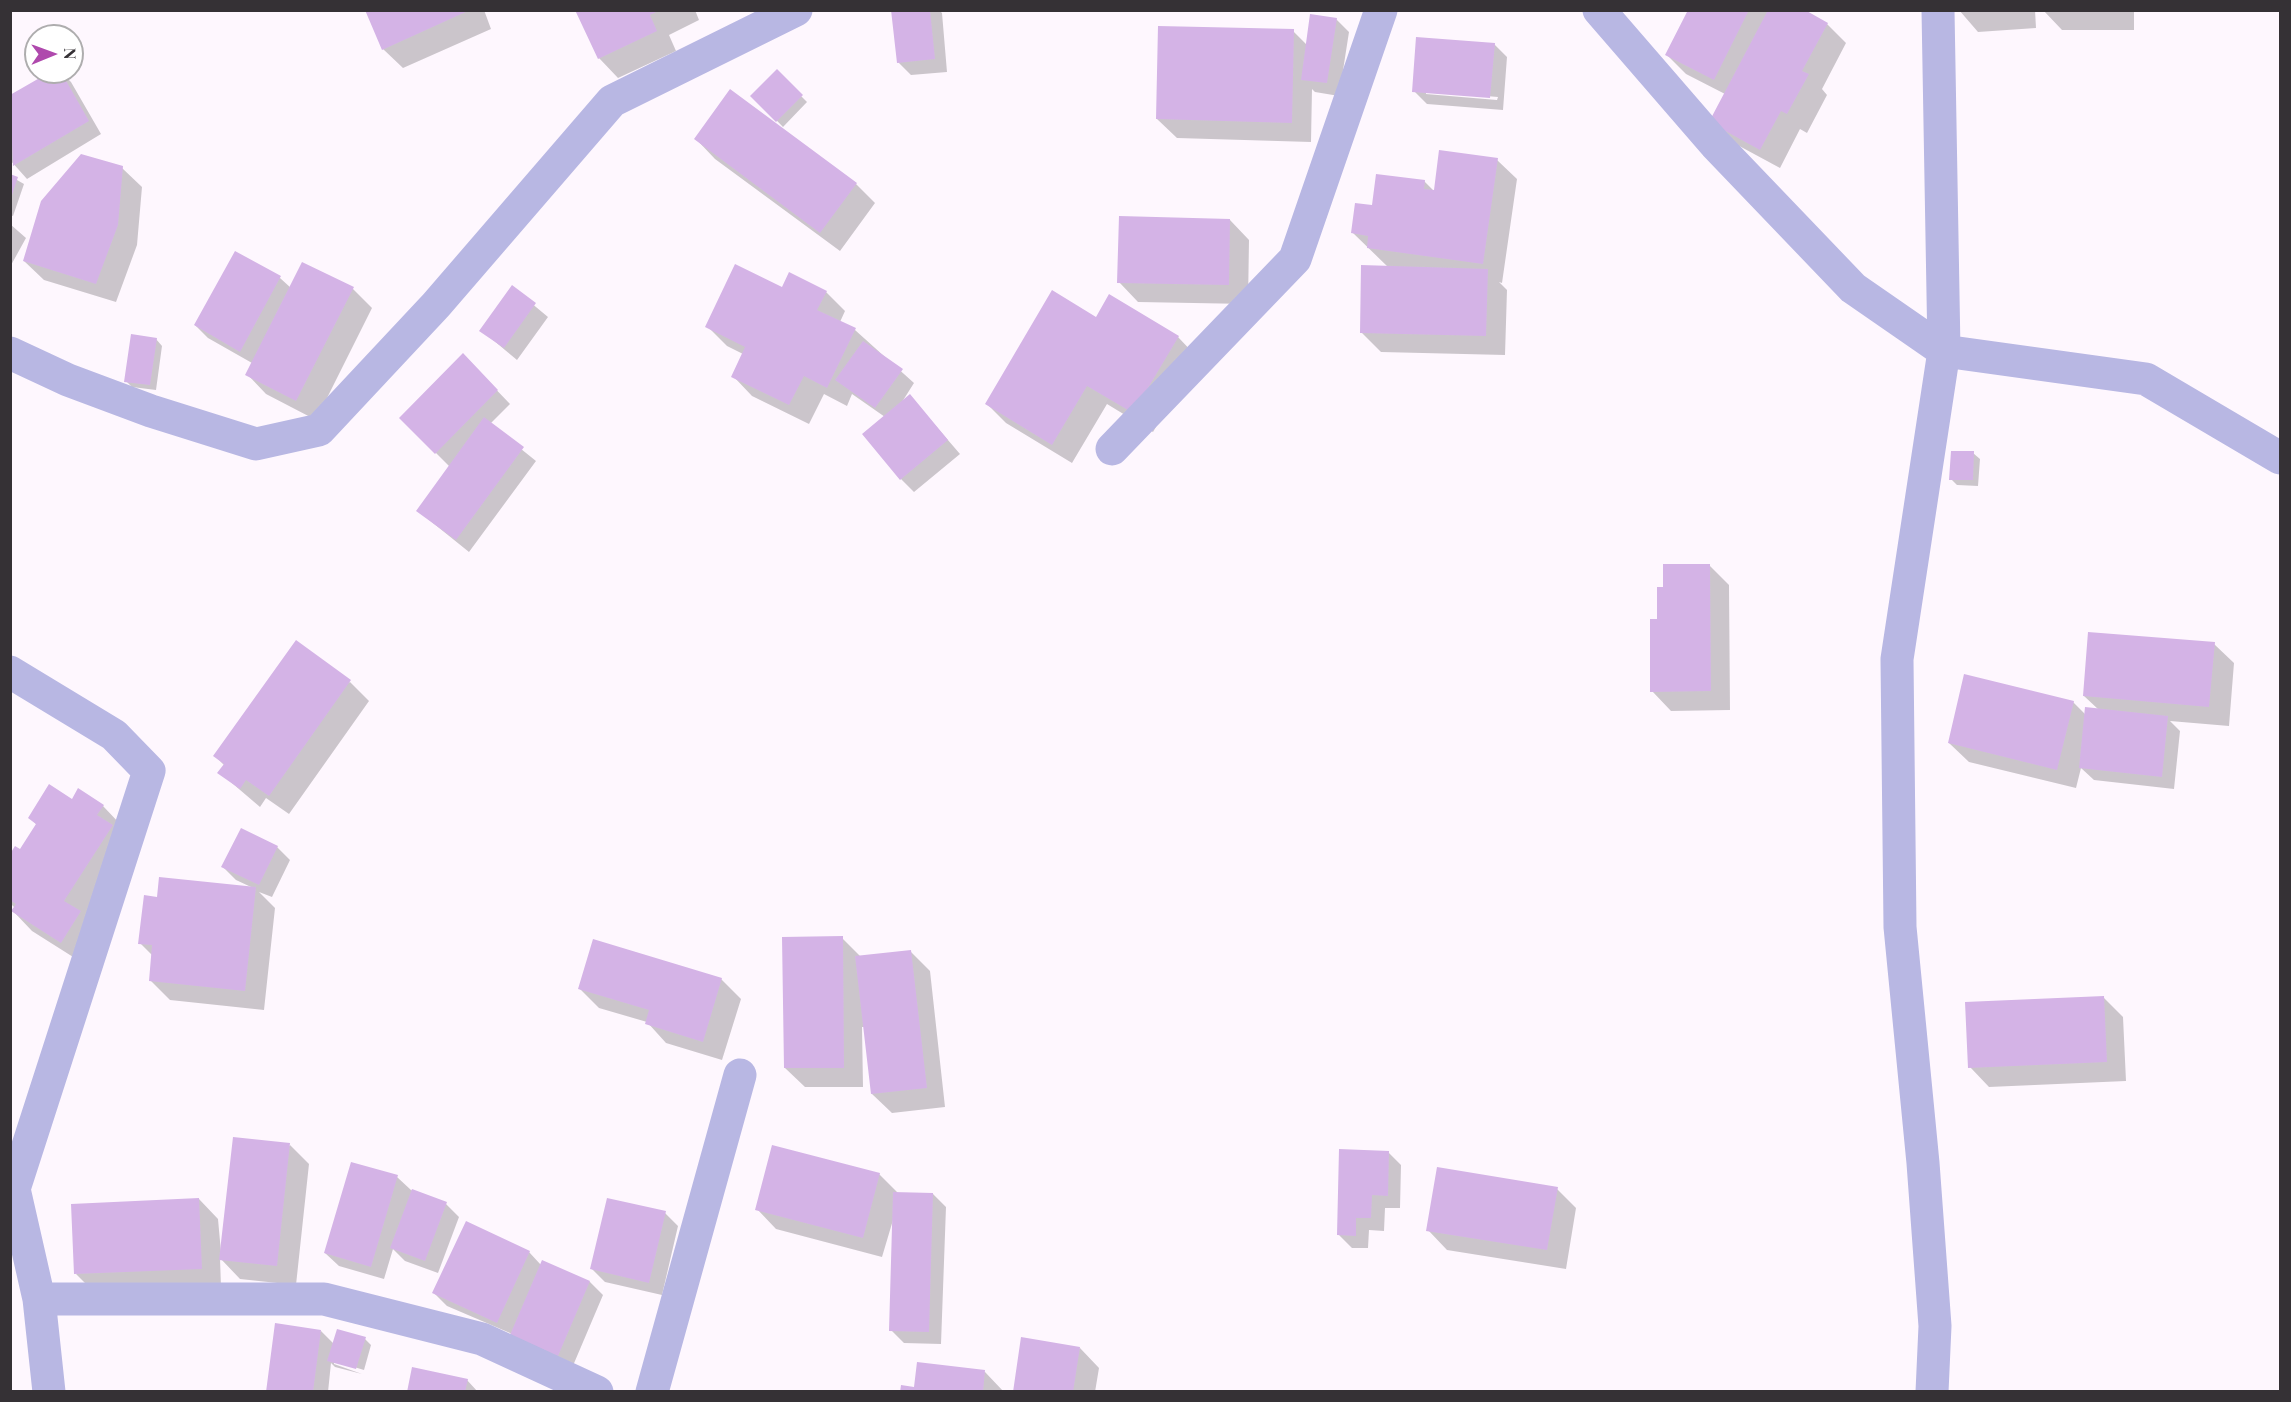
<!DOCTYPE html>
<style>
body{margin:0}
#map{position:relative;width:2291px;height:1402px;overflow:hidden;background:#fef7fe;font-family:"Playfair Display",serif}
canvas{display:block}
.frame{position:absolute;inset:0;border:12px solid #353135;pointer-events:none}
.north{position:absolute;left:24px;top:24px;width:60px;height:60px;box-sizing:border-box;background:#fff;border:2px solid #aeadae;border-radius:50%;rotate:89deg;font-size:16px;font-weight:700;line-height:24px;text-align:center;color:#353135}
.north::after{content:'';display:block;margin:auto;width:21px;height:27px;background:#af49ad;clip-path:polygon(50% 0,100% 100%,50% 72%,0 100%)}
</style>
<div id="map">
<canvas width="2291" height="1402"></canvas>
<div class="frame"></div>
<div class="north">N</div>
</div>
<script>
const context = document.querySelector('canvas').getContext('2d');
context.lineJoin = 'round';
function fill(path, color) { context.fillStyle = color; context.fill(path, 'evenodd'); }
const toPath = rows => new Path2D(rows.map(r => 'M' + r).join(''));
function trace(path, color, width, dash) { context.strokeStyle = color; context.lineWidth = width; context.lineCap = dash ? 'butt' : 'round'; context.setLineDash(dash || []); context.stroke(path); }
fill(toPath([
 [366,10,484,10,491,29,403,68,383,49],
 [577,10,695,10,699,20,669,35,676,51,618,78,599,58],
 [893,10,939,10,942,13,947,72,911,75,898,62],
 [1689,10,1802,10,1827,24,1846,43,1822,89,1827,95,1807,133,1800,129,1780,168,1730,141,1711,122,1725,94,1686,74,1667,55],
 [1959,10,2035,10,2036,28,1978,32],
 [2043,10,2134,10,2134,30,2062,30],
 [1336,19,1349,32,1339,96,1315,92,1312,89,1311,142,1177,138,1157,119,1293,31,1307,45],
 [1494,44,1507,57,1503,110,1427,104,1414,91],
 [1426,91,1498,97,1497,100,1426,94],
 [53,72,61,72,71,82,101,134,27,179,10,160,10,97],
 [777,72,807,102,783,127,753,96],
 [696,139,856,184,875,203,840,251,715,159],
 [1497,160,1517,179,1502,283,1499,282,1507,290,1505,355,1381,352,1361,332,1389,268,1353,233,1373,207,1424,181,1435,192],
 [122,168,142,187,137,245,116,302,44,280,24,261],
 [10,176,24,184,13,216,10,215],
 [1230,220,1249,240,1248,304,1138,302,1119,282],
 [10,224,26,238,10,267],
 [235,253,280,278,291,288,353,289,372,308,316,420,266,394,247,374,252,363,208,338,195,325],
 [512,287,548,317,517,360,481,330],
 [783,289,826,292,845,311,840,322,855,330,914,383,902,402,910,396,960,454,914,492,901,479,885,417,852,394,847,406,824,394,809,424,752,396,733,376,743,354,727,346,707,326],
 [1097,319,1178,337,1197,357,1153,432,1107,404,1072,463,1006,423,987,404],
 [156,339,162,346,156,390,132,387,126,381],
 [463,355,510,404,490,424,536,461,469,552,418,511,450,467,401,418],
 [1973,453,1980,459,1978,486,1957,485,1951,479],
 [1709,565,1729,585,1730,710,1671,711,1652,691,1664,589],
 [2214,644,2234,663,2229,726,2170,721,2180,731,2174,789,2094,780,2081,768,2076,788,1969,762,1949,743,2073,702,2086,715,2099,710,2084,696],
 [350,682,369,701,289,814,266,798,260,807,219,772,224,765,215,756],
 [72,801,103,806,122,826,81,962,32,931,13,911,15,908,10,903,10,857,20,852,37,825,30,818],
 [277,847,290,860,272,897,259,892,275,908,264,1010,170,1000,150,980,153,956,140,943,158,898,251,887,236,880,223,867],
 [842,938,861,957,910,951,930,971,945,1107,892,1113,872,1094,865,1027,862,1027,863,1087,805,1087,785,1068],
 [721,979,741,999,722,1060,666,1043,647,1022,599,1008,580,989],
 [2104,998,2123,1017,2126,1081,1989,1087,1970,1067],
 [290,1145,309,1164,296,1285,240,1279,220,1258,221,1287,95,1293,76,1274,199,1199,218,1219,221,1252],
 [1388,1152,1401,1165,1400,1208,1385,1208,1384,1231,1369,1230,1368,1248,1352,1248,1339,1235],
 [879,1174,898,1193,933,1194,946,1207,941,1344,904,1343,891,1330,893,1220,882,1257,776,1229,757,1209],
 [397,1177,411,1190,446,1204,459,1217,438,1273,405,1261,393,1249,384,1279,339,1266,325,1253],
 [1557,1189,1576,1208,1566,1269,1447,1250,1428,1230],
 [665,1213,678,1226,662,1295,605,1282,592,1269],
 [529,1252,541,1265,542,1262,590,1282,603,1295,572,1368,524,1347,510,1333,447,1306,434,1293],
 [321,1331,334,1344,365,1339,371,1345,364,1370,334,1361,334,1364,362,1374,335,1367,331,1363,328,1392,267,1392],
 [1080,1348,1099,1368,1095,1392,1014,1392],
 [985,1372,1004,1392,902,1392,915,1388],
 [467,1380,478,1392,409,1392]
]), '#0003');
fill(toPath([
 [365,10,470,10,382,50],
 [575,10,660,10,650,15,657,31,598,59],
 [891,10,930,10,935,59,897,63],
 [1688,10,1749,10,1714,80,1665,55],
 [1768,10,1805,10,1828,23,1802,71,1809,74,1787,114,1781,111,1760,150,1709,122],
 [1310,14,1337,18,1327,83,1301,80],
 [1158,26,1294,29,1292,123,1156,119],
 [1416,37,1495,43,1490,98,1412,92],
 [777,69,803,95,776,122,750,96],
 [50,72,61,72,89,121,13,166,10,95],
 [730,89,857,183,820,233,694,139],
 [1439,150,1498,158,1483,264,1367,248,1368,236,1351,233,1355,203,1372,205,1376,174,1425,180,1424,189,1434,190],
 [81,154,123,166,118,225,96,284,23,261,41,201],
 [10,174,18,177,11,198,10,198],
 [1119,216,1230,219,1229,285,1117,283],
 [235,251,281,276,240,352,194,325],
 [302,262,354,287,296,401,245,375],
 [735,264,782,287,789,272,827,291,817,310,856,328,827,388,804,376,789,405,731,377,745,347,705,327],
 [1361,265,1488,269,1486,336,1360,333],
 [512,285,536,303,504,348,479,331],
 [1052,290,1096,317,1109,294,1179,336,1133,413,1087,386,1052,445,985,404],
 [131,334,157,338,150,385,124,382],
 [863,341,903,369,875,408,835,380],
 [463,353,498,390,435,454,399,418],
 [910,394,948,440,900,480,862,434],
 [484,417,524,447,456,540,416,511],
 [1951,451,1974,451,1973,480,1949,480],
 [1663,564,1710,564,1711,691,1650,692,1650,619,1657,619,1657,587,1663,587],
 [2088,632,2215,642,2209,707,2083,696],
 [296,640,351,680,269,796,246,780,240,789,217,773,224,764,213,756],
 [1964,674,2074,701,2057,770,1948,743],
 [2085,707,2168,716,2162,777,2079,768],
 [49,784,72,799,78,788,104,805,97,815,113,825,64,901,81,911,61,943,11,911,16,904,10,900,10,854,15,846,20,849,36,824,28,818],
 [241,828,278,846,259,885,221,867],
 [159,877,256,887,245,991,149,981,152,945,138,944,144,895,157,897],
 [843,936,844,1068,784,1068,782,937],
 [593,939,722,978,703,1042,645,1024,649,1010,578,989],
 [911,950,927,1088,871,1094,855,956],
 [2104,996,2107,1062,1968,1068,1965,1002],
 [233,1137,290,1143,277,1266,219,1260],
 [772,1145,880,1173,863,1238,755,1210],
 [1339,1149,1389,1151,1388,1196,1372,1195,1371,1218,1356,1218,1356,1236,1337,1235],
 [351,1162,398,1175,371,1267,324,1253],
 [1437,1167,1558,1187,1547,1250,1426,1231],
 [412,1189,447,1202,425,1261,390,1248],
 [893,1192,933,1193,929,1332,889,1331],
 [199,1198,202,1269,74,1274,71,1204],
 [607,1198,666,1211,649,1283,590,1269],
 [466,1221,530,1251,497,1323,432,1293],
 [542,1260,590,1281,558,1356,510,1335],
 [275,1323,321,1330,313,1392,266,1392],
 [337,1329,366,1337,356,1369,327,1361],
 [1021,1337,1080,1347,1073,1392,1013,1392],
 [917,1362,985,1370,983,1392,900,1392,901,1385,914,1387],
 [412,1367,468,1379,465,1392,407,1392]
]), '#d4b3e6');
trace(toPath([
 [1599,10,1715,144,1853,288,1944,351,2146,379,2280,458],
 [10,353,68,380,151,411,256,444,319,430,436,305,612,101,796,10],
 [1112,449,1295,259,1381,10],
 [10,672,114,735,149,771,14,1189,39,1299,49,1392],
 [39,1299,324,1299,482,1339,597,1392],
 [652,1392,740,1075],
 [1932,1392,1935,1326,1923,1163,1900,927,1897,659,1944,351,1938,10]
]), '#b8b7e3', 33);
</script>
